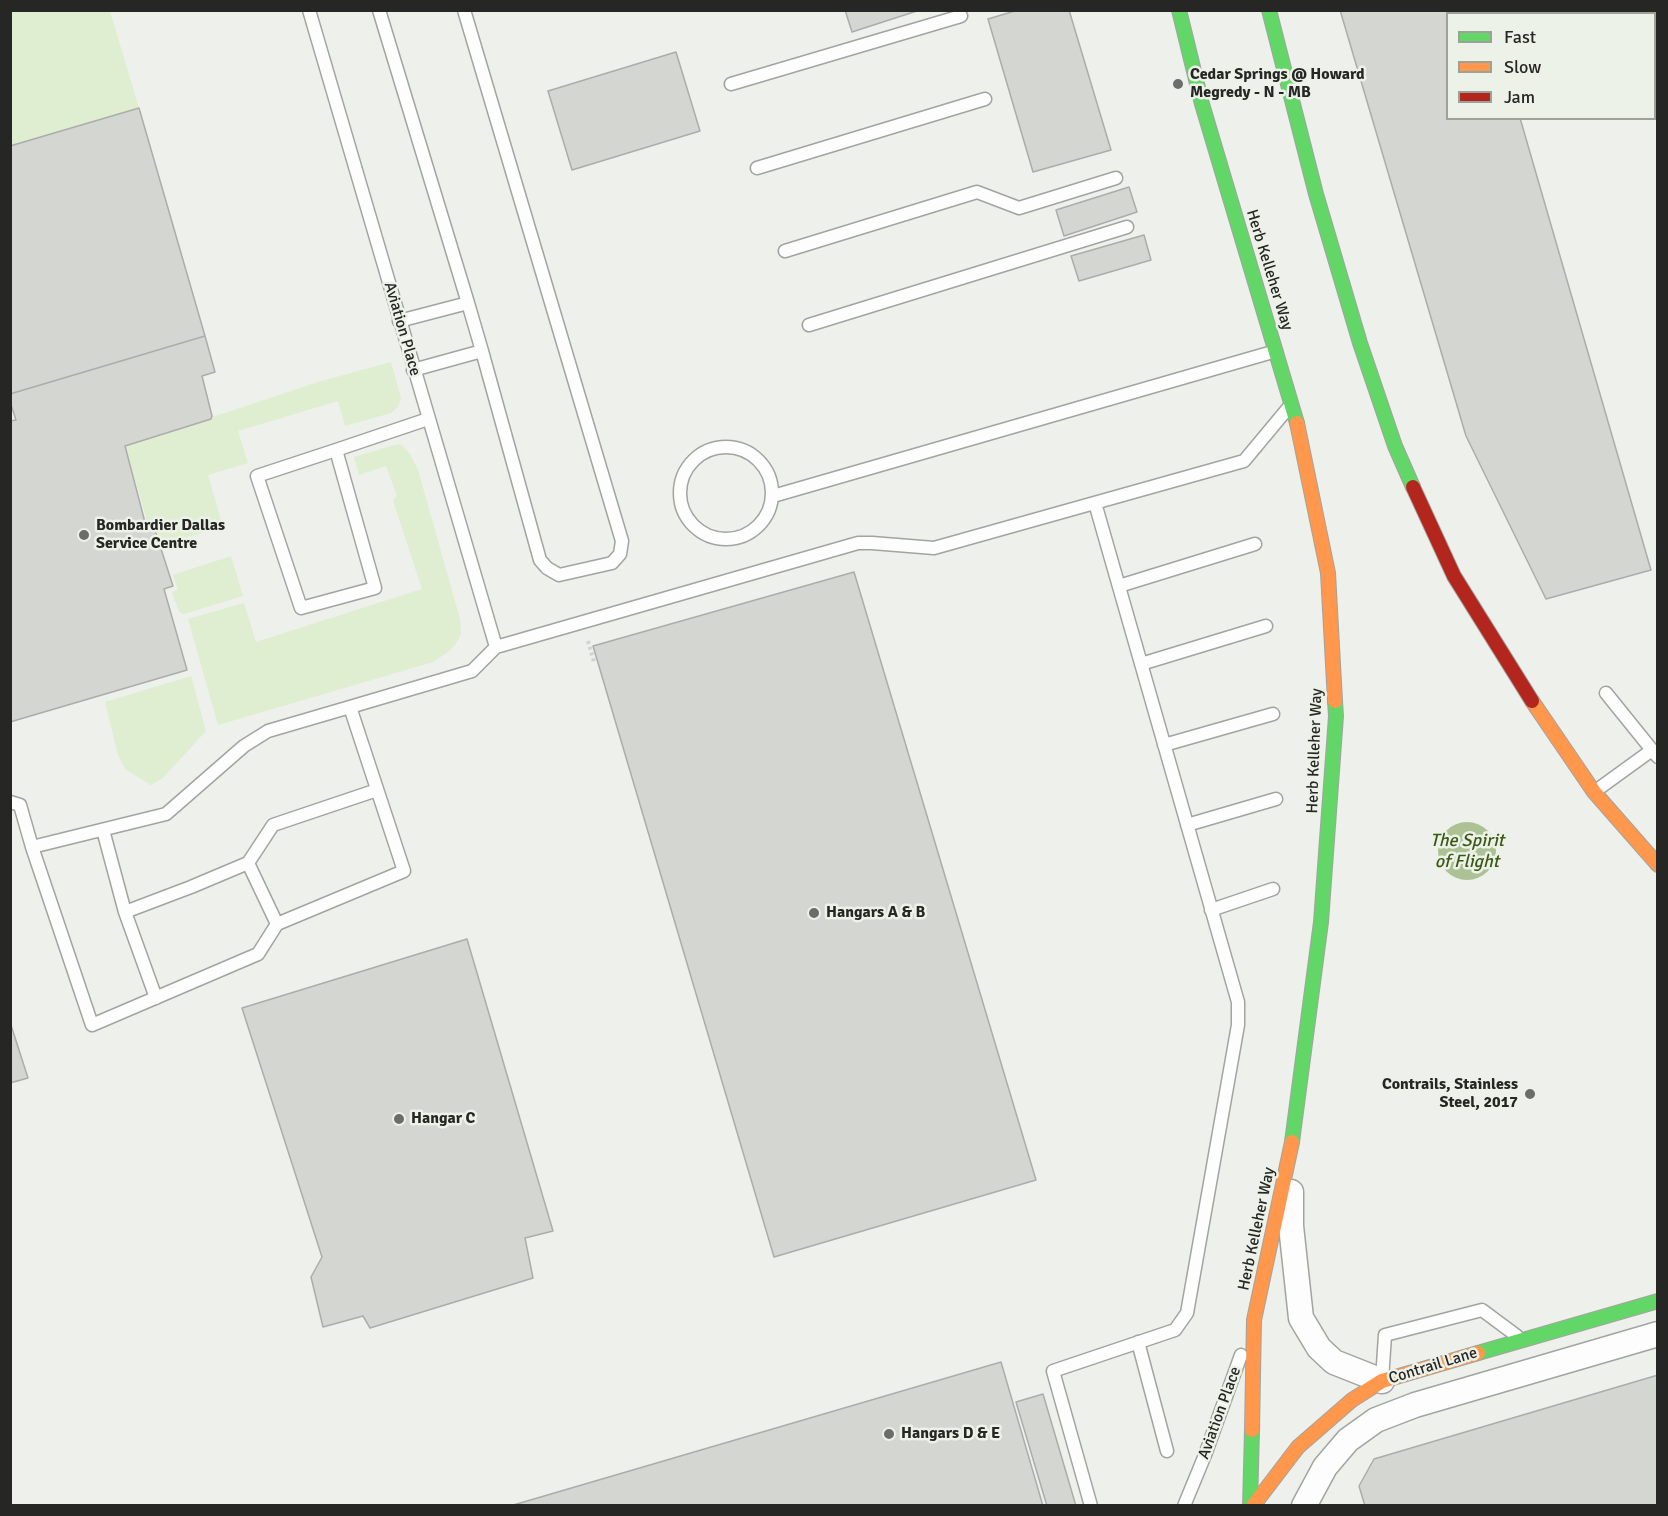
<!DOCTYPE html>
<style>
body{margin:0}
#map{position:relative;width:1668px;height:1516px;overflow:hidden;background:#edf0eb;font-family:Signika,sans-serif}
canvas{display:block}
.frame{position:absolute;inset:0;border:12px solid #262724;pointer-events:none}
.legend{position:absolute;left:1446px;top:12px;width:210px;height:108px;box-sizing:border-box;background:#edf2e9;border:2px solid #9da19a;margin:0;padding:8px 10px;list-style:none;font-size:18px;color:#262724}
.legend li{display:flex;align-items:center;gap:12px;height:30px}
.legend b{width:30px;border:2px solid #9da19a}
</style>
<div id="map">
<canvas width="1668" height="1516"></canvas>
<div class="frame"></div>
<ul class="legend">
<li><b style="height:8px;background:#63d668"></b>Fast</li>
<li><b style="height:8px;background:#ff974d"></b>Slow</li>
<li><b style="height:8px;background:#b3261e"></b>Jam</li>
</ul>
</div>
<script>
const context = document.querySelector('canvas').getContext('2d');
context.lineJoin = 'round';
function fill(path, color) { context.fillStyle = color; context.fill(path, 'evenodd'); }
const toPath = rows => new Path2D(rows.map(r => 'M' + r).join(''));
function trace(path, color, width, dash) { context.strokeStyle = color; context.lineWidth = width; context.lineCap = dash ? 'butt' : 'round'; context.setLineDash(dash || []); context.stroke(path); }
function label(font, color, halo, rows, align = 'center') {
  context.font = font + ' Signika,sans-serif'; context.lineWidth = 5; context.setLineDash([]); context.textBaseline = 'middle'; context.strokeStyle = halo; context.fillStyle = color; for (const [text, x, y, turn = 0] of rows) {
    context.save(); context.translate(x, y); context.rotate((+turn || 0) * Math.PI / 180); context.textAlign = isNaN(turn) ? turn : align; if (halo) context.strokeText(text, 0, 0); context.fillText(text, 0, 0); context.restore();
  }
}
fill(toPath([
 [11,11,110,11,139,108,11,146],
 [391,362,401,398,398,407,391,413,345,426,338,401,238,431,248,463,208,475,223,527,160,545,153,524,146,526,146,517,125,446,318,382],
 [398,444,403,446,410,454,418,470,460,619,461,634,455,645,448,652,433,662,218,725,188,619,244,603,256,642,422,589,393,500,397,496,386,466,359,475,354,457],
 [231,556,243,596,184,614,179,612,172,592,178,590,173,575],
 [191,676,206,731,163,778,151,785,125,769,118,755,105,702]
]), '#dfedd1');
fill(toPath([
 '1438 851a29 29 0 1 1 58 0a29 29 0 1 1-58 0Z'
]), '#adc294');
const building = toPath([
 [845,10,920,10,852,32,845,10],
 [1018,10,1069,10,1111,150,1033,172,988,19,1018,10],
 [1340,10,1488,10,1489,14,1448,14,1448,118,1520,118,1651,570,1546,599,1466,436,1340,10],
 [676,52,700,131,572,170,548,91,676,52],
 [139,108,205,336,10,394,10,146,139,108],
 [1129,187,1137,212,1064,236,1056,210,1129,187],
 [1144,235,1151,260,1079,281,1071,256,1144,235],
 [205,336,215,372,202,376,212,416,211,419,125,446,146,526,153,524,173,586,164,589,187,670,10,722,10,421,16,420,10,402,10,394,205,336],
 [854,572,1036,1180,774,1257,593,646,854,572],
 [467,939,553,1231,525,1238,533,1278,370,1328,363,1316,323,1327,311,1277,322,1257,242,1008,467,939],
 [10,1022,28,1078,10,1083,10,1022],
 [1001,1362,1043,1506,510,1506,1001,1362],
 [1658,1375,1658,1506,1365,1506,1359,1486,1374,1459,1658,1375],
 [1043,1394,1076,1506,1047,1506,1016,1402,1043,1394]
]);
fill(building, '#d4d6d2');
trace(building, '#acadaa', 1.5);
const lane = toPath([
 [309,10,496,647],
 [379,10,468,303,399,321],
 [731,84,961,16],
 [757,168,985,99],
 [785,251,977,192,1019,208,1116,178],
 [468,303,482,351],
 [809,325,1127,227],
 [413,370,482,351,540,560,547,568,559,575,612,563,620,554,622,541,464,10],
 '680 493a46 46 0 1 1 92 0a46 46 0 1 1-92 0Z',
 [336,450,375,588,301,608,257,476,336,450,428,419],
 [773,496,1276,351],
 [1119,586,1255,544],
 [1141,664,1266,626],
 [1606,693,1652,750],
 [350,707,404,871,277,924,258,954,92,1025,32,847,166,814,244,746,268,731,350,707,472,671,496,647,858,543,872,543,934,548,1244,461,1289,407],
 [1164,745,1273,714],
 [1594,792,1652,750,1658,757],
 [10,802,20,805,32,847],
 [1187,825,1276,799],
 [103,830,125,912,191,887,248,863,277,924],
 [248,863,273,825,377,790],
 [1211,910,1273,889],
 [125,912,156,998],
 [1138,1342,1167,1451],
 [1382,1380,1385,1335,1482,1310,1517,1336],
 [1091,1506,1053,1371,1175,1330,1187,1313,1238,1025,1238,1002,1095,503],
 [1184,1506,1205,1455,1241,1355]
]);
const street = toPath([
 [1291,1192,1291,1226,1301,1318,1319,1348,1334,1362,1382,1381],
 [1304,1506,1325,1467,1348,1440,1376,1420,1415,1405,1658,1334]
]);
const fast = toPath([
 [1179,10,1202,104,1297,423],
 [1269,10,1316,194,1360,343,1395,446,1413,487],
 [1292,1142,1321,922,1336,716,1335,701],
 [1478,1353,1658,1301],
 [1250,1506,1252,1430]
]);
const slow = toPath([
 [1297,423,1328,573,1335,701],
 [1532,701,1594,792,1658,865],
 [1252,1430,1254,1320,1292,1142],
 [1253,1506,1298,1447,1352,1400,1382,1381,1478,1353]
]);
const jam = toPath([
 [1413,487,1454,576,1532,701]
]);
trace(lane, '#a2a4a0', 15);
trace(street, '#a2a4a0', 27);
trace(fast, '#a2a4a0', 16);
trace(slow, '#a2a4a0', 16);
trace(jam, '#a2a4a0', 16);
trace(toPath([
 [588,641,594,662]
]), '#d2d2d2', 4, [3, 3]);
trace(lane, '#fcfdfc', 12);
trace(street, '#fcfdfc', 24);
trace(fast, '#63d668', 14);
trace(slow, '#ff974d', 14);
trace(jam, '#b3261e', 14);
for (const [x, y, r, color] of [
 [1178,84,6,"#6c6d6a"],
 [84,535,6,"#6c6d6a"],
 [814,913,6,"#6c6d6a"],
 [1530,1094,6,"#6c6d6a"],
 [399,1119,6,"#6c6d6a"],
 [889,1434,6,"#6c6d6a"]
]) { const dot = new Path2D(); dot.arc(x, y, r, 0, 2 * Math.PI); context.fillStyle = color; context.fill(dot); trace(dot, '#edf2e9', 2); }
label('bold 16px', '#262724', '#edf2e9', [
 ["Cedar Springs @ Howard",1190,75],
 ["Megredy - N - MB",1190,93],
 ["Bombardier Dallas",96,526],
 ["Service Centre",96,544],
 ["Hangars A & B",826,913],
 ["Contrails, Stainless",1518,1085,"right"],
 ["Steel, 2017",1518,1103,"right"],
 ["Hangar C",411,1119],
 ["Hangars D & E",901,1434]
], 'left');
label('16px', '#262724', '#edf2e9', [
 ["Herb Kelleher Way",1269,270,73],
 ["Aviation Place",402,329,74],
 ["Herb Kelleher Way",1315,751,-88],
 ["Herb Kelleher Way",1257,1229,-78],
 ["Contrail Lane",1433,1366,-17],
 ["Aviation Place",1220,1413,-70]
]);
label('italic 18px', '#3d5714', '#edf2e9', [
 ["The Spirit",1467,841],
 ["of Flight",1467,862]
]);
</script>
